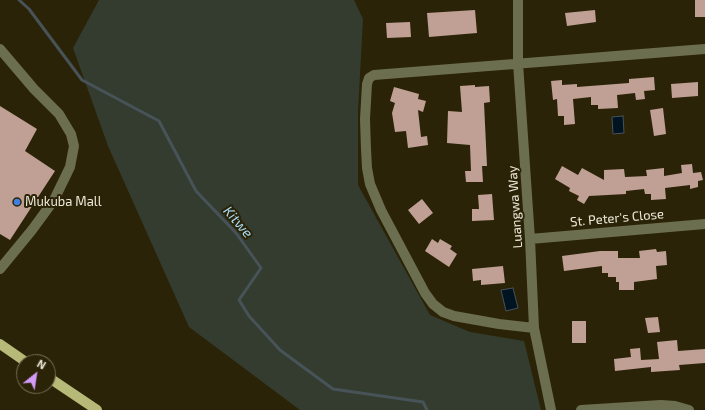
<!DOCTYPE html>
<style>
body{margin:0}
#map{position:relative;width:705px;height:410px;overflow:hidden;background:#2b2307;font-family:"Exo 2",sans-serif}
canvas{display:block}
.north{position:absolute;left:16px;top:354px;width:40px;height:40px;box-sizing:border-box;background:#2b2307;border:1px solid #79725b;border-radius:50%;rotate:30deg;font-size:11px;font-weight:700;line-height:16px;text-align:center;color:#eee9d9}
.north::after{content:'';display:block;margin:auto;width:14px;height:18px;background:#d59bfb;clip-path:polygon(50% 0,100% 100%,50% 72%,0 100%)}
</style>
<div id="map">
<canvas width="705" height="410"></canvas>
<div class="north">N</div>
</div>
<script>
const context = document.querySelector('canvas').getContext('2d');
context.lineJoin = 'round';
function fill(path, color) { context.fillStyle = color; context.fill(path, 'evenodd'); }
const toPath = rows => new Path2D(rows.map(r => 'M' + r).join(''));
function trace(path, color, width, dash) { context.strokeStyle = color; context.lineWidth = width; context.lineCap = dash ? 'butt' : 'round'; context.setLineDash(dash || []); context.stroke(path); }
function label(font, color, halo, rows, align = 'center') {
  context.font = font + ' "Exo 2",sans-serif'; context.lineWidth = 4; context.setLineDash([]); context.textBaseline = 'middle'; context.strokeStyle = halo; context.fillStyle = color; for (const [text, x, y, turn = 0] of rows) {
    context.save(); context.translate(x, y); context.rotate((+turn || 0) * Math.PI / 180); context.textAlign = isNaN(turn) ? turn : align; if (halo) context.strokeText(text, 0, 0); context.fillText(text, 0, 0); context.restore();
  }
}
fill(toPath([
 [99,0,354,0,363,19,358,112,358,185,430,315,470,332,524,341,541,410,300,410,189,327,108,146,73,48]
]), '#333c2e');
const water = toPath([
 [623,116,624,133,613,134,612,117,623,116],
 [513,288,518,308,506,311,501,290,513,288]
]);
fill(water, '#001320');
trace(water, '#475358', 1);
trace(toPath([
 [19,0,29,9,82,80,159,121,196,191,236,233,261,268,239,300,249,316,280,350,333,389,423,402,427,410]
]), '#475358', 3);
fill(toPath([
 [695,0,705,0,705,17,695,17],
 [475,10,477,33,429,37,427,13],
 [595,10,596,22,567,26,565,13],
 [410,22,411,37,387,38,386,23],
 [654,77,655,90,644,91,645,99,636,100,635,93,617,95,618,108,598,109,598,105,591,105,591,97,573,99,575,124,564,125,564,116,558,116,557,99,553,100,551,81,562,80,562,85,577,84,577,87,629,83,629,79],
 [698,82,698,96,672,98,671,84],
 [475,85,475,87,489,86,490,102,484,103,487,166,482,166,483,182,466,182,465,171,471,171,470,145,447,143,448,111,462,112,460,86],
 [394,87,419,94,418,99,426,101,423,112,418,110,421,137,427,136,428,145,408,148,406,131,395,132,392,113,395,103,390,101],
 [0,106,37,129,25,151,55,171,10,240,0,234],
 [663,108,666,134,654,136,650,110],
 [692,164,693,173,701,172,703,180,698,181,698,187,690,189,690,185,665,188,666,199,651,200,651,194,645,194,644,189,626,191,626,194,589,196,584,204,577,200,579,196,569,191,570,188,555,179,562,166,578,175,582,168,604,180,604,170,624,169,625,177,647,176,646,170,664,168,664,176,682,173,681,165],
 [492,194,494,220,472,221,472,209,479,209,478,195],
 [422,199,433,213,419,224,408,210],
 [432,239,438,243,440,239,452,246,450,249,457,254,449,267,425,251],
 [656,249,657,252,666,251,667,265,656,266,657,279,634,282,634,290,619,290,619,282,616,282,616,277,608,277,608,273,602,273,602,266,564,271,562,256,600,251,618,251,618,258,640,258,639,251],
 [503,266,505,283,481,285,481,280,473,281,472,269],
 [658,317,660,332,648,333,645,318],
 [572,321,586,321,586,343,572,343],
 [677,340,678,351,705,349,705,363,679,365,680,370,651,372,651,367,615,371,614,359,631,357,630,349,640,348,641,360,659,359,657,342]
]), '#c0a095');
trace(toPath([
 [518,0,518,63,530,239,534,328,551,410],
 [0,49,34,89,59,114,71,134,74,146,70,167,54,200,32,230,0,269],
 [530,239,705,224],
 [534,328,499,324,454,316,443,312,433,304,425,293,381,210,370,184,367,168,366,149,365,119,367,84,369,78,374,75,705,49],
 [581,410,661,405,675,406,689,410]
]), '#6c6e50', 10);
trace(toPath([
 [0,344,26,362],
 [48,377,97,410]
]), '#b6b978', 10);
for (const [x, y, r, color] of [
 [17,202,4,"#3f7fe0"]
]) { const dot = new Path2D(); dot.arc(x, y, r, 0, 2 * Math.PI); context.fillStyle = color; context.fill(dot); trace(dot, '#2b2307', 1.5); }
label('13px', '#eee9d9', '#2b2307', [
 ["Mukuba Mall",25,202]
], 'left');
label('13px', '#eee9d9', '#2b2307', [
 ["Luangwa Way",515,207,-94],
 ["St. Peter's Close",617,218,-5]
]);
label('italic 14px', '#a8dffe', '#2b2307', [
 ["Kitwe",238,222,49]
]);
</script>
